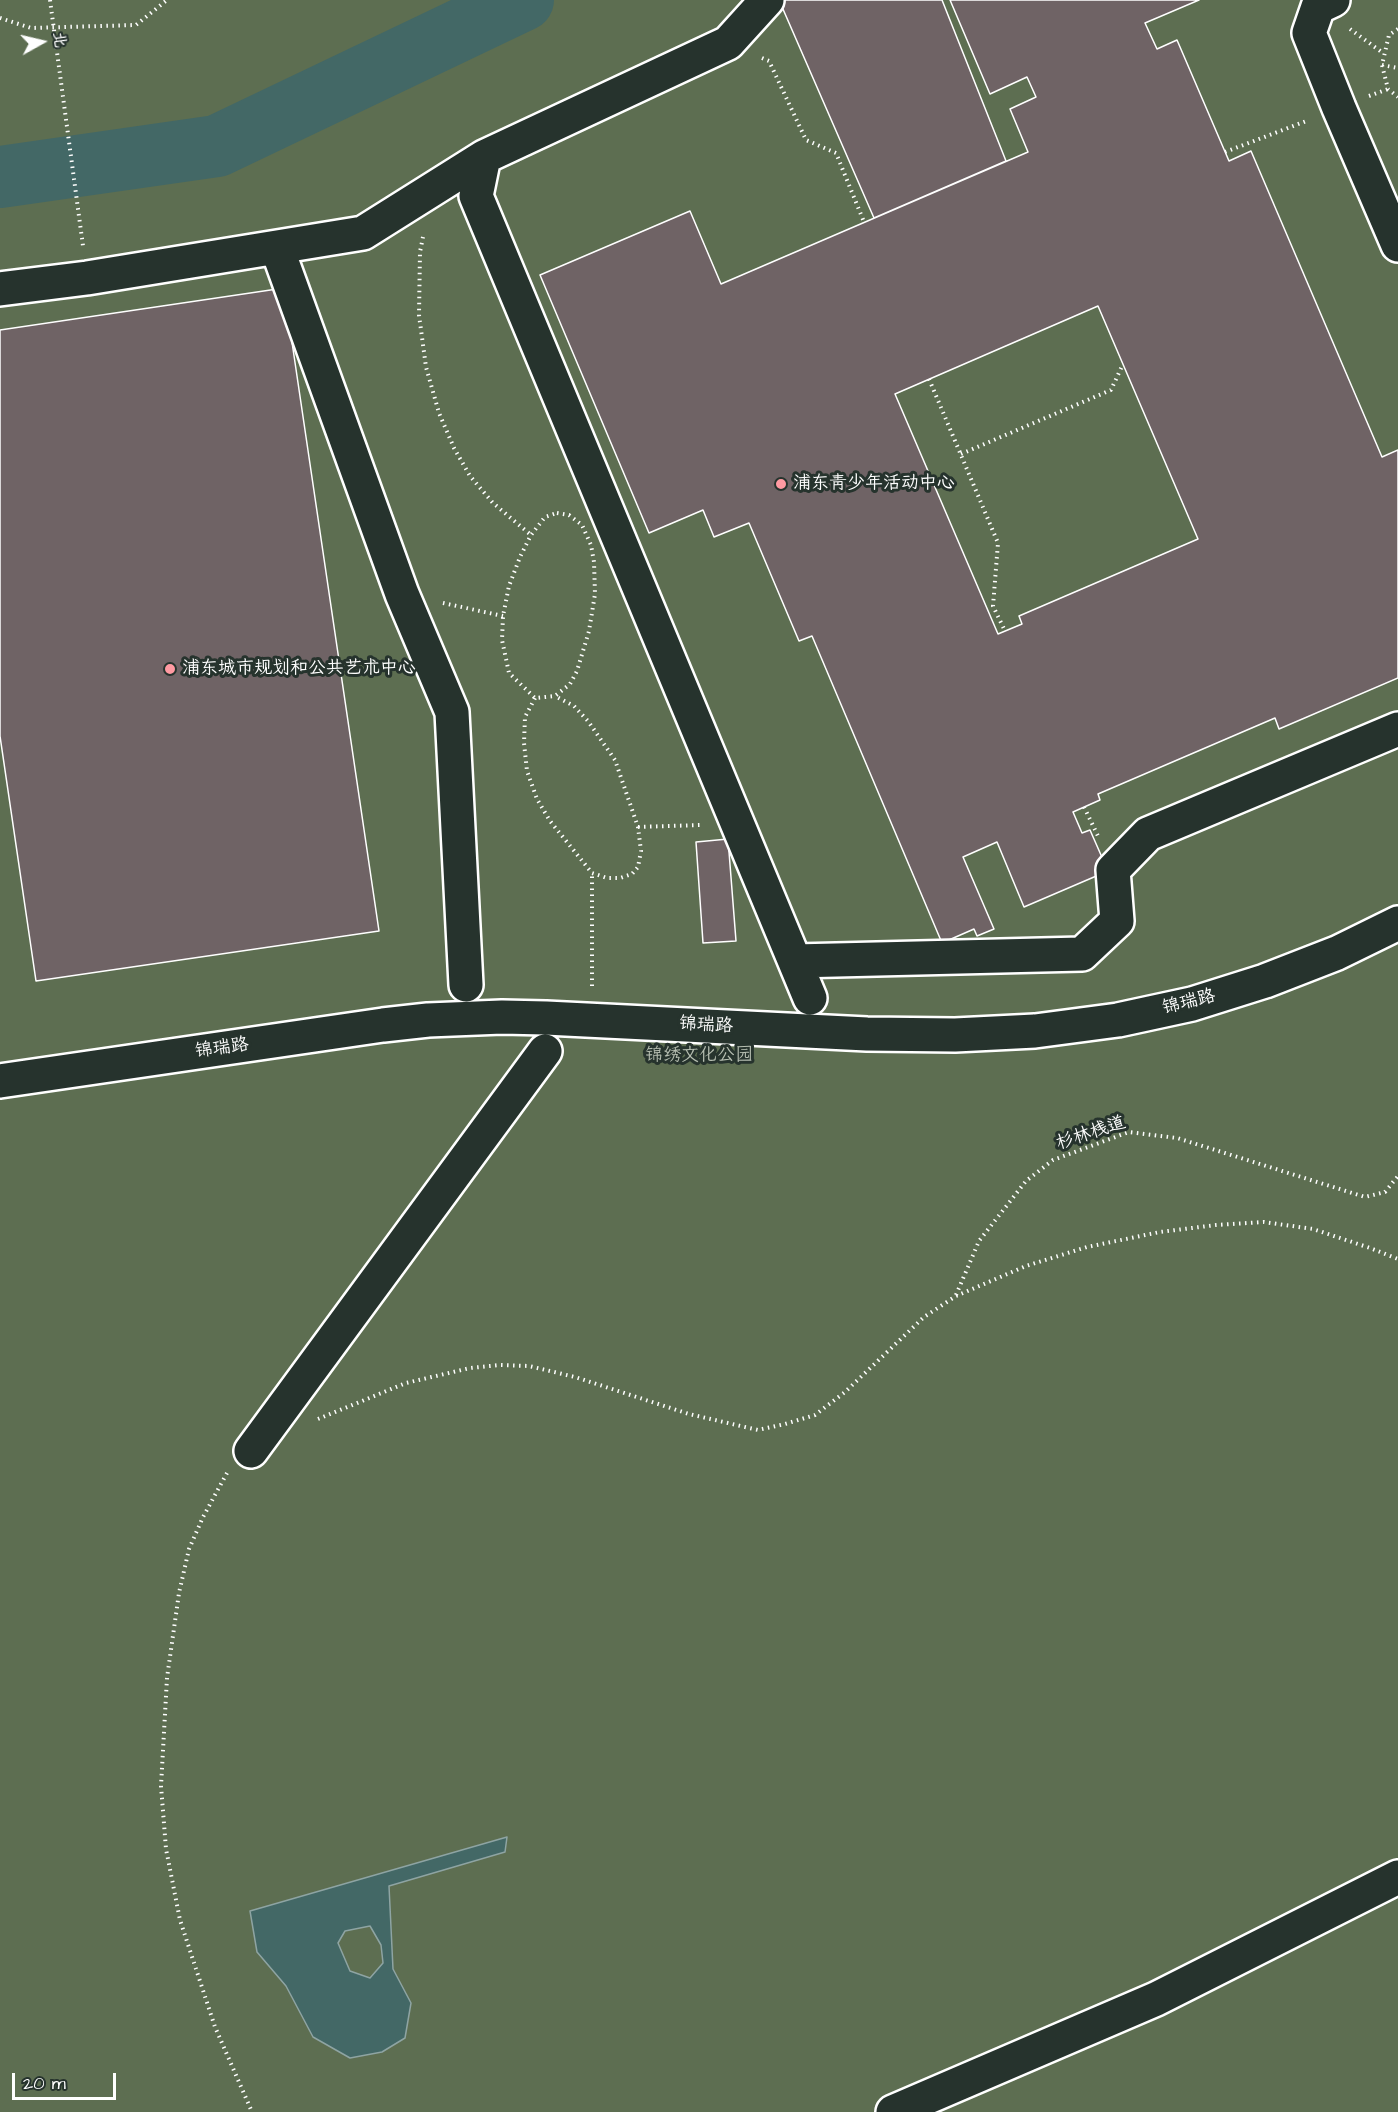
<!DOCTYPE html>
<meta charset="utf-8">
<style>
body{margin:0}
#map{position:relative;width:1398px;height:2112px;overflow:hidden;background:#353d38;font-family:"Architects Daughter","LXGW WenKai TC",sans-serif}
canvas{display:block}
.north{position:absolute;left:12px;top:12px;width:60px;height:60px;-webkit-text-stroke:4px #26332d;paint-order:stroke;rotate:82deg;font-size:16px;font-weight:700;line-height:24px;text-align:center;color:#fff}
.north::after{content:'';display:block;margin:auto;width:21px;height:27px;background:#fff;clip-path:polygon(50% 0,100% 100%,50% 72%,0 100%)}
.scale{position:absolute;left:12px;top:2073px;width:104px;height:27px;box-sizing:border-box;border:3px solid #fff;border-top:0;padding-left:8px;font-size:18px;line-height:21px;white-space:nowrap;color:#fff;-webkit-text-stroke:4px #26332d;paint-order:stroke}
</style>
<div id="map">
<canvas width="1398" height="2112"></canvas>
<div class="north">北</div>
<div class="scale">20 m</div>
</div>
<script>
const context = document.querySelector('canvas').getContext('2d');
context.lineJoin = 'round';
function fill(path, color) { context.fillStyle = color; context.fill(path, 'evenodd'); }
const toPath = rows => new Path2D(rows.map(r => 'M' + r).join(''));
function trace(path, color, width, dash) { context.strokeStyle = color; context.lineWidth = width; context.lineCap = dash ? 'butt' : 'round'; context.setLineDash(dash || []); context.stroke(path); }
function label(font, color, halo, rows, align = 'center') {
  context.font = font + ' "Architects Daughter","LXGW WenKai TC",sans-serif'; context.lineWidth = 6; context.setLineDash([]); context.textBaseline = 'middle'; context.strokeStyle = halo; context.fillStyle = color; for (const [text, x, y, turn = 0] of rows) {
    context.save(); context.translate(x, y); context.rotate((+turn || 0) * Math.PI / 180); context.textAlign = isNaN(turn) ? turn : align; if (halo) context.strokeText(text, 0, 0); context.fillText(text, 0, 0); context.restore();
  }
}
fill(toPath([
 [0,0,1398,0,1398,2112,0,2112]
]), '#5d6e51');
const water = toPath([
 [507,1837,505,1852,389,1886,393,1969,411,2003,405,2038,382,2052,350,2058,313,2037,286,1986,257,1952,250,1911,507,1837],
 [370,1926,381,1945,383,1963,370,1978,350,1971,338,1943,345,1931,370,1926]
]);
fill(water, '#436866');
trace(water, '#8ea4a3', 1.5);
trace(toPath([
 [0,177,217,146,523,0]
]), '#436866', 62);
const building = toPath([
 [779,0,942,0,1006,161,874,218,779,0],
 [950,0,1199,0,1145,23,1157,49,1177,40,1229,161,1251,151,1382,457,1398,450,1398,678,1279,729,1275,718,1098,794,1100,800,1073,812,1082,833,1090,830,1108,871,1024,907,997,842,963,857,994,929,977,936,974,929,942,943,812,636,799,641,749,523,714,537,703,510,649,533,540,275,690,211,721,284,1028,152,1010,109,1036,97,1027,77,990,94,950,0],
 [1098,306,1198,539,1019,616,1022,624,998,634,895,394,1098,306],
 [284,288,379,931,36,981,0,736,0,330,284,288],
 [728,839,736,941,703,943,696,842,728,839]
]);
fill(building, '#6f6365');
trace(building, '#fff', 1.5);
const minor = toPath([
 [767,0,728,43,484,157,476,196,810,998],
 [1333,0,1318,7,1309,33,1339,108,1398,245],
 [277,248,402,594,452,712,466,985],
 [0,289,87,278,363,233,484,157],
 [795,961,1082,954,1117,921,1113,870,1148,834,1398,729],
 [0,1081,383,1025,428,1020,502,1017,546,1018,867,1034,955,1035,1035,1031,1118,1020,1192,1004,1265,981,1337,953,1398,923],
 [251,1451,545,1051],
 [893,2112,1156,1999,1398,1877]
]);
trace(minor, '#fff', 38);
trace(toPath([
 [50,0,83,246],
 [0,18,31,28,136,25,167,0],
 [1350,29,1383,53],
 [1398,29,1389,35,1382,65,1388,89,1398,97],
 [762,58,769,61,806,140,836,153,864,222],
 [1382,65,1398,68],
 [1369,96,1388,89],
 [1225,152,1309,120],
 [423,237,420,252,419,315,426,367,439,413,454,448,470,476,493,503,531,535],
 [929,379,998,543,993,606,1005,631],
 [961,454,1111,390,1123,364],
 [557,513,569,515,582,525,591,545,594,562,595,594,589,631,577,671,570,684,555,696,535,698,509,673,502,640,503,616,509,586,520,557,531,535,545,517,557,513],
 [443,603,503,616],
 [535,698,525,717,524,743,527,771,537,799,550,821,592,873,607,878,620,878,632,874,638,867,641,851,638,827,615,760,588,721,574,706,555,696],
 [1084,807,1098,836],
 [638,827,700,825],
 [592,986,592,873],
 [956,1295,979,1241,1026,1181,1053,1160,1129,1132,1177,1138,1365,1197,1385,1192,1398,1176],
 [318,1419,406,1383,470,1368,500,1365,529,1366,575,1377,689,1414,758,1430,785,1424,815,1415,845,1392,924,1317,956,1296,1026,1266,1087,1247,1160,1232,1216,1225,1264,1222,1313,1229,1370,1248,1398,1259],
 [227,1473,203,1517,189,1549,179,1593,167,1678,161,1786,166,1849,180,1920,215,2027,252,2112]
]), '#fff', 4, [1.5, 4.5]);
trace(minor, '#26332d', 33);
for (const [x, y, r, color] of [
 [781,484,6,"#ff9aa2"],
 [170,669,6,"#ff9aa2"]
]) { const dot = new Path2D(); dot.arc(x, y, r, 0, 2 * Math.PI); context.fillStyle = color; context.fill(dot); trace(dot, '#26332d', 2); }
label('18px', '#fff', '#26332d', [
 ["浦东青少年活动中心",793,484],
 ["浦东城市规划和公共艺术中心",182,669]
], 'left');
label('18px', '#fff', '#26332d', [
 ["锦瑞路",1189,1003,-14],
 ["锦瑞路",706,1026,3],
 ["锦瑞路",222,1049,-8],
 ["杉林栈道",1091,1134,-18]
]);
label('18px', '#b6beb1', '#26332d', [
 ["锦绣文化公园",699,1056]
]);
</script>
